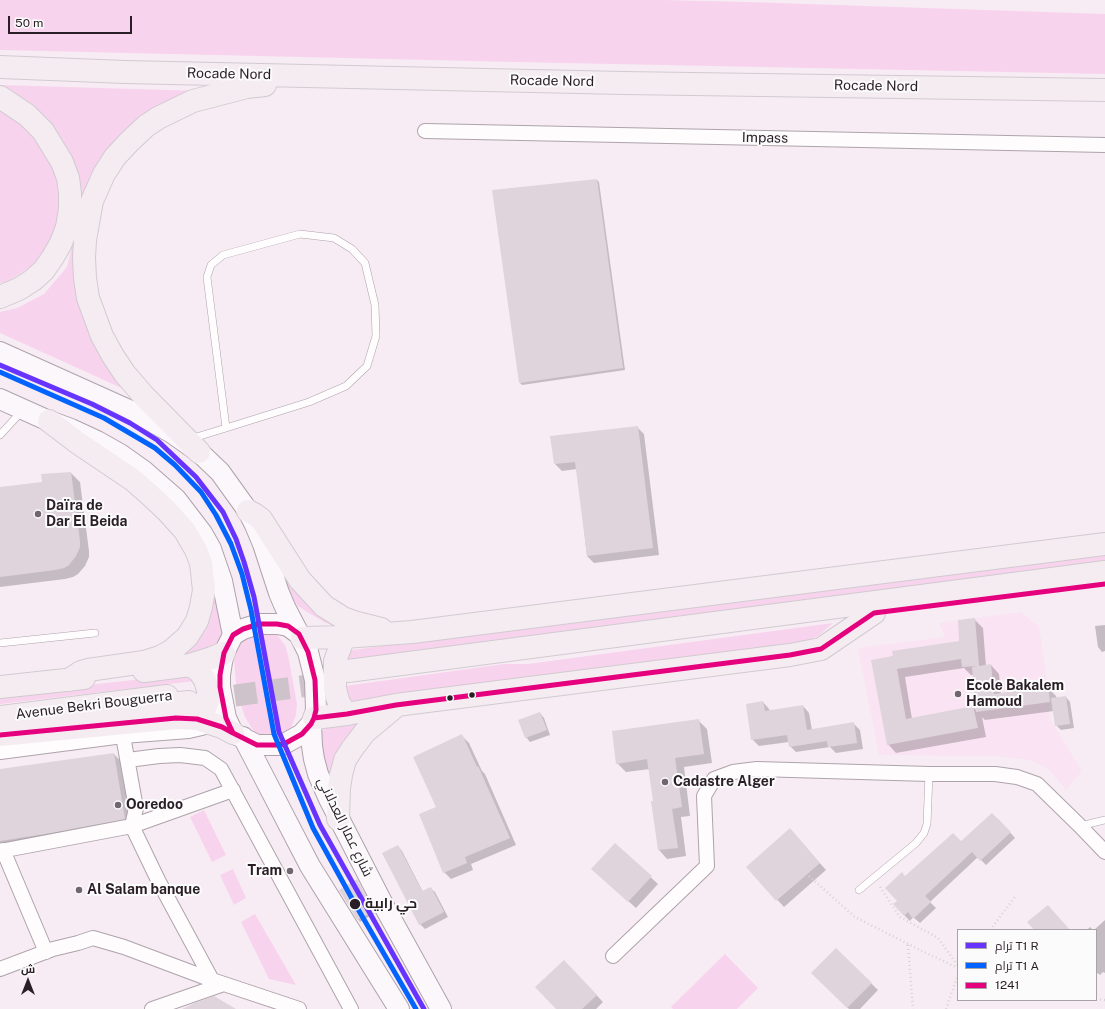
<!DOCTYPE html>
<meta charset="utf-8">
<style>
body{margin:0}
#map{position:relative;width:1105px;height:1009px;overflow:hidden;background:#f7ecf4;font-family:"Public Sans",Cairo,sans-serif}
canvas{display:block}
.legend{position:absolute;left:957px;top:929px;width:140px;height:72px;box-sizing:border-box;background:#fbfbfb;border:1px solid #a7a3a6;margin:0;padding:5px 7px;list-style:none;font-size:12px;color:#2a1e26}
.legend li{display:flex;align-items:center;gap:8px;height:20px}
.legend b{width:20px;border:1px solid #a7a3a6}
.north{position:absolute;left:8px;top:961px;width:40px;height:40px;-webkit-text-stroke:3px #fbfbfb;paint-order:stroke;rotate:0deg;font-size:11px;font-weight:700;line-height:16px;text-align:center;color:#2a1e26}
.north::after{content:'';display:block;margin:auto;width:14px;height:18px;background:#2a1e26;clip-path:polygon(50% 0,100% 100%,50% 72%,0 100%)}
.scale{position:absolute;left:8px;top:16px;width:124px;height:18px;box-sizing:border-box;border:2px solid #2a1e26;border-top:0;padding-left:5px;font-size:12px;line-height:14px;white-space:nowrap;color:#2a1e26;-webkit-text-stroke:3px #fbfbfb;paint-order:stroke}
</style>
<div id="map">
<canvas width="1105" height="1009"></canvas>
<ul class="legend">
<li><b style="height:5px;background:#63f"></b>ترام T1 R</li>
<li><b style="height:5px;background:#0363ff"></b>ترام T1 A</li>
<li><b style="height:5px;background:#e5007d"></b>1241</li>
</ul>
<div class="north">ش</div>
<div class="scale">50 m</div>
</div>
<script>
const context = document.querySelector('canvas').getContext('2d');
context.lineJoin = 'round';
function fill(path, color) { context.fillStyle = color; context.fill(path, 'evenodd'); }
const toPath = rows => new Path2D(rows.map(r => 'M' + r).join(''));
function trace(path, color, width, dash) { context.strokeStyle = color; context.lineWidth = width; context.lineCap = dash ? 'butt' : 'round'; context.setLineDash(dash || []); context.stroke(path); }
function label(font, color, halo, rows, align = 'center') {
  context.font = font + ' "Public Sans",Cairo,sans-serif'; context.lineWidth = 4; context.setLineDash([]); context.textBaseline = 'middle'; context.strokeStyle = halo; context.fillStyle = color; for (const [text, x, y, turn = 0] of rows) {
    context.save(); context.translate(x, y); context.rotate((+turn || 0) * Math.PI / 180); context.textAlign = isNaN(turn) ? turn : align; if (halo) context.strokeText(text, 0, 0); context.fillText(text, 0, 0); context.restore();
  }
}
fill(toPath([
 [1021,612,1039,627,1050,702,1050,719,1082,771,1066,790,1050,771,1039,764,1029,760,995,756,879,755,858,648,945,637,939,623]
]), '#fae3f3');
fill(toPath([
 [0,0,662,0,747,2,1105,14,1105,74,515,62,0,50],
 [0,85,202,91,141,118,74,236,77,200,0,87],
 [0,106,24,124,42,146,57,176,60,213,51,242,32,266,7,282,0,283],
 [74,237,73,262,79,294,126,390,0,333,0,312,17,308,44,294,67,267],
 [1105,548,1105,566,537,636,486,646,343,666,345,686,504,664,528,664,833,623,818,636,804,642,358,705,350,705,347,701,343,692,339,665,340,657,345,651],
 [282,566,339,628,324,622,307,612,298,606,287,591],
 [220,580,224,631,217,647,161,663],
 [273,633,277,635,285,645,288,655,297,704,296,715,292,726,285,733,269,736,262,736,254,732,245,717,240,702,236,683,234,659,235,648,241,640,251,634],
 [186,674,195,681,0,704,0,695],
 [375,714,330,782,317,742,322,731,333,723],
 [204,810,226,855,212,862,190,817],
 [233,869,246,898,234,905,220,875],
 [255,914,296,985,269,979,241,922],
 [725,954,758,988,737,1009,673,1009,671,1007]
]), '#f8d3ed');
fill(toPath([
 [597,180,599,182,625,370,522,385,520,383],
 [637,427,644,434,659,555,594,563,587,556,577,469,562,471,555,464],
 [71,473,80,482,89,551,89,557,85,566,78,574,73,577,65,579,0,587,0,488,43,483],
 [974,619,983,628,986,666,991,665,999,674,1001,694,1048,688,1056,696,1057,699,1066,697,1070,702,1074,728,1061,730,1056,725,1054,711,985,720,982,717,986,737,896,753,888,744,872,661,960,642],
 [964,668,971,675,973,675,977,711,973,707,912,719,905,677],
 [1105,625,1105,651,1102,652,1098,647,1095,626],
 [763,702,769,709,770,711,803,706,809,713,812,730,853,723,860,730,863,749,836,753,830,747,796,752,790,746,789,742,759,746,752,739],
 [540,713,544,718,550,735,530,742,526,737],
 [698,720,707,729,712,763,684,767,690,816,681,817,686,856,667,859,659,850,652,802,654,802,650,769,626,772,617,763],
 [462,736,469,743,482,771,485,774,516,845,471,864,473,870,451,879,444,872],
 [114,754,123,764,134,828,0,851,0,770],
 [998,819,1015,838,986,865,978,857,930,902,936,908,920,923,913,917,910,921,904,915,898,901,905,877],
 [796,836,826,870,784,907,747,867],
 [615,844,658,884,636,908,599,875],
 [398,846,402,851,423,892,430,888,435,892,448,917,425,929,420,924,383,854],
 [357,881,375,913,360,922,340,890],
 [1105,920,1105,973,1103,972,1100,975,1096,972,1096,930,1094,930],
 [1090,927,1093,930,1087,930],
 [836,949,878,990,860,1009,849,1009,812,973],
 [571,968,603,1002,596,1009,557,1009]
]), '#0003');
fill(toPath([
 [597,179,623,368,519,383,492,190],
 [638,426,653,548,587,556,575,462,554,464,550,436],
 [71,472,80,541,80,547,76,556,69,565,64,568,55,570,0,577,0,487,42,482,41,474],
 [975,618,979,666,991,664,994,694,1048,686,1050,702,976,712,972,667,977,666,962,667,961,659,897,669,906,719,973,706,978,728,887,745,871,660,893,656,892,651,959,641,958,620],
 [1066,696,1070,724,1055,726,1051,698],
 [763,701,765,711,803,705,807,730,854,722,857,743,828,747,827,741,789,747,787,735,751,740,746,704],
 [540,712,547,730,525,738,518,720],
 [699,719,704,754,675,758,682,807,672,809,678,848,658,850,651,801,653,801,647,759,616,764,612,731],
 [462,734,477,767,478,766,510,838,465,857,467,863,443,873,419,814,436,807,413,757],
 [114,753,125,819,51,833,0,841,0,769],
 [992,813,1011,832,980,861,972,852,925,896,931,902,913,919,908,912,904,916,893,904,897,901,885,888,902,872,905,876,953,833,961,841],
 [790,828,820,863,776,901,746,867],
 [615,843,652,876,628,902,591,869],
 [398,845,422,891,431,887,444,912,419,925,382,853],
 [357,879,374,911,357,920,339,890],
 [1048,905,1070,930,1034,930,1027,922],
 [836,948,872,983,847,1008,811,973],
 [564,960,597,995,582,1009,556,1009,535,987],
 [214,996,236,1009,182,1009,195,1003]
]), '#dfd4dc');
trace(toPath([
 [202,700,334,682]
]), '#cec3cb', 22, [22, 11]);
const lane = toPath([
 [0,435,23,410],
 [190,439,226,428,309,402,346,386,367,366,376,336,375,305,365,263,352,249,334,238,300,234,223,255,211,265,207,277,226,428],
 [0,643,95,633],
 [1080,826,1105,820],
 [859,890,916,843,924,833,927,824,929,774]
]);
const street = toPath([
 [425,131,1105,145],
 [123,736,136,808,132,826,158,880,212,980],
 [0,752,123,736,189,731,202,728,211,723],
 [128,760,159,756,180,755,205,758,221,769,351,1009],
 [3,850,46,952],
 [0,851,132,826,233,790],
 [613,956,707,866,704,796,714,779,733,772,757,769,929,774,995,774,1017,777,1037,784,1080,826,1105,852],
 [0,969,53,949,78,943,93,938,124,947,212,980,299,1009],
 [152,1009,224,984]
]);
const secondary = toPath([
 [0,352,140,415,172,433,199,452,220,472,248,511,255,525,263,544,279,593,285,607,299,634],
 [0,399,49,421,71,429,97,441,120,454,144,471,176,499,202,533,211,549,222,581,233,635],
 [259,624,277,624,288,626,299,634,308,652,315,680,316,710,314,718,311,724,302,734,284,744,278,745,257,745,233,733,226,718,220,687,220,675,222,662,224,653,233,635,243,629,259,624],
 [311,724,312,746,314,759,318,774,329,799,384,906,441,1009],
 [243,737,254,758,310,866,399,1009]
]);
const highway = toPath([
 [0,67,125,72,623,83,1105,90],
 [0,97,27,115,43,131,62,162,68,178,70,193,70,209,67,227,61,243,53,257,44,270,33,280,19,289,0,297],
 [49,421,78,443,133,480,150,495,167,511,185,531,196,550,201,563,204,590,201,607,197,621,187,637,171,651,160,657,144,662,88,670,81,672,69,680],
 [199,452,144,396,125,374,113,356,102,336,88,298,85,278,84,258,85,240,88,223,92,201,104,174,115,157,129,142,146,126,158,118,193,101,247,87,265,85],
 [248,511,254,514,261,519,300,580,324,606,343,618,357,623,381,629],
 [344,637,335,661,335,688,337,697,340,705,347,714],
 [302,638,344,637,412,632,1105,544],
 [190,665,199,671,205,680,208,690,208,701,204,711,197,719],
 [144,671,190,665,212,658,224,653],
 [348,671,1105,572],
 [0,687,84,678],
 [150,706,189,702],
 [0,717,167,696],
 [314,718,347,714,396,705,790,655,821,649,874,613],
 [0,735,176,718,197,719,222,727,233,733],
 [338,819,339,788,341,775,345,760,352,749,365,732,395,707]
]);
trace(lane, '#aea3ab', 8);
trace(street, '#aea3ab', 16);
trace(secondary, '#aea3ab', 22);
trace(highway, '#d1cbd0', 24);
trace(toPath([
 [809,876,855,917,922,951,958,968],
 [880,887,900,917,938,938,958,966],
 [990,930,1015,897],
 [908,945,913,1009],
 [1096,999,1105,1000],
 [946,1009,958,975]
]), '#d7d2d5', 2.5, [1, 3]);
trace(lane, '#fefcfd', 7);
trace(street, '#fefcfd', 14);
trace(secondary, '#fbf7fa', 20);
trace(highway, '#f4ecf1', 22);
trace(toPath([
 [259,624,277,624,288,626,299,634,308,652,315,680,316,710,314,718,311,724,302,734,284,744,278,745,257,745,233,733,226,718,220,687,220,675,224,653,233,635,243,629,259,624],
 [314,718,347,714,396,705,790,655,821,649,874,613,1105,584],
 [0,735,176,718,197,719,222,727,233,733]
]), '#e5007d', 5);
trace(toPath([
 [0,365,92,404,130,423,157,440,196,477,223,512,236,539,244,562,254,597,279,732,320,825,424,1009]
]), '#63f', 5);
trace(toPath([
 [0,372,104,418,155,448,175,465,201,492,216,515,231,544,242,574,251,610,274,734,313,828,355,904,416,1009]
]), '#0363ff', 5);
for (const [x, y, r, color] of [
 [38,514,4,"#72666e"],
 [958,694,4,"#72666e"],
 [472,695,3.5,"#2a1e26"],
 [450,698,3.5,"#2a1e26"],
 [665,782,4,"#72666e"],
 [118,805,4,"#72666e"],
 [290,871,4,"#72666e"],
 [79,890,4,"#72666e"],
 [355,904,6,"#2a1e26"]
]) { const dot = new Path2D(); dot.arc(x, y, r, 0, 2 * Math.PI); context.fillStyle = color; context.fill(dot); trace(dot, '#fbfbfb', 1.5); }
label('14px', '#2a1e26', '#fbfbfb', [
 ["Rocade Nord",229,74,1],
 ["Rocade Nord",552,81,1],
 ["Rocade Nord",876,86,1],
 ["Impass",765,138,1],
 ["Avenue Bekri Bouguerra",94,705,-7],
 ["شارع عمار العدلاني",345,827,64]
]);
label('bold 14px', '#2a1e26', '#fbfbfb', [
 ["Daïra de",46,506],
 ["Dar El Beida",46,522],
 ["Ecole Bakalem",966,686],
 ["Hamoud",966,702],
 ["Cadastre Alger",673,782],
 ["Ooredoo",126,805],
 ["Tram",282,871,"right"],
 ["Al Salam banque",87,890]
], 'left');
label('bold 14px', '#2a1e26', '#fbfbfb', [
 ["حي رابية",365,904]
], 'left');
</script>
